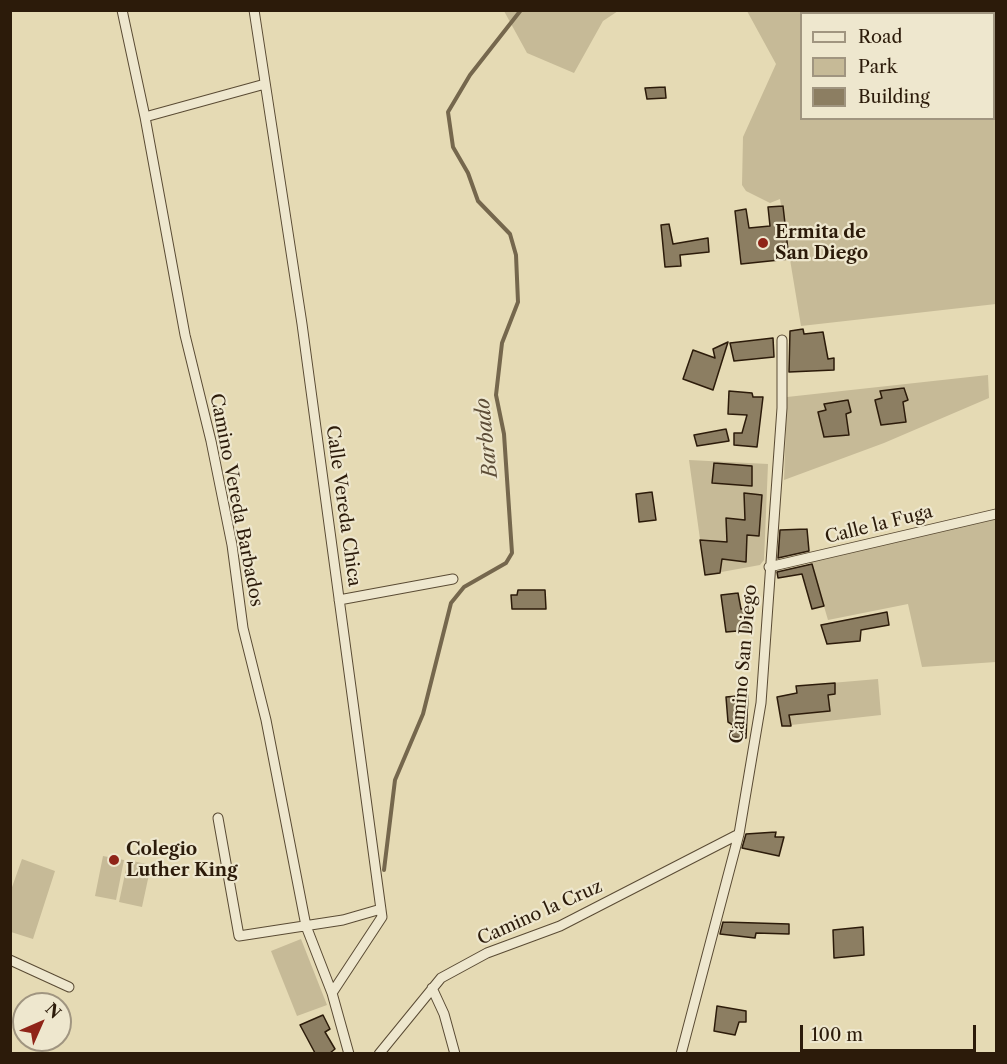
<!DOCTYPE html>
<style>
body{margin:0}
#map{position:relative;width:1007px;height:1064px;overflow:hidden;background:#e5dab4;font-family:"Libre Caslon Text",serif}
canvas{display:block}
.frame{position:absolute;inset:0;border:12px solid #2c1b0a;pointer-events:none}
.legend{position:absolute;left:800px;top:12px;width:195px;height:108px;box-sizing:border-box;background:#eee7ce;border:2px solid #a09580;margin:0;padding:8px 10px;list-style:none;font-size:18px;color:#2c1b0a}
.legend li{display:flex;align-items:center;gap:12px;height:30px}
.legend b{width:30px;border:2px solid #a09580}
.north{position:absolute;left:12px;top:992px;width:60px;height:60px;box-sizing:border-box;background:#eee7ce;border:2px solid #a09580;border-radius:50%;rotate:45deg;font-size:16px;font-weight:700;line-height:24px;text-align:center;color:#2c1b0a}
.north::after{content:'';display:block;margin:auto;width:21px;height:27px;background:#8f2418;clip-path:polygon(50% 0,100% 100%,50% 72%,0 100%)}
.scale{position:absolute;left:800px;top:1025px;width:176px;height:27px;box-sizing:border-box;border:3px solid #2c1b0a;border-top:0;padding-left:8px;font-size:18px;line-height:21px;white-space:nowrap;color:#2c1b0a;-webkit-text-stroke:4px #eee7ce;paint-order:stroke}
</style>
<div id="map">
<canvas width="1007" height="1064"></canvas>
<div class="frame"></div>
<ul class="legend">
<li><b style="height:8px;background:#eee7ce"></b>Road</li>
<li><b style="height:16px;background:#c6ba97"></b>Park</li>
<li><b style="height:16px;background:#8c7e62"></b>Building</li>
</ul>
<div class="north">N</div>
<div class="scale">100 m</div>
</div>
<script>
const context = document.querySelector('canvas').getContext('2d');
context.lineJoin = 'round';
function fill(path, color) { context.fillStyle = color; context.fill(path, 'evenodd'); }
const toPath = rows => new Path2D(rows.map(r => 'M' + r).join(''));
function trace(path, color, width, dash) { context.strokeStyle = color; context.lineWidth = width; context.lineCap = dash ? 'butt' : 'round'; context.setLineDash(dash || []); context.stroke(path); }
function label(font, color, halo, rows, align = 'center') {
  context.font = font + ' "Libre Caslon Text",serif'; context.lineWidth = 4.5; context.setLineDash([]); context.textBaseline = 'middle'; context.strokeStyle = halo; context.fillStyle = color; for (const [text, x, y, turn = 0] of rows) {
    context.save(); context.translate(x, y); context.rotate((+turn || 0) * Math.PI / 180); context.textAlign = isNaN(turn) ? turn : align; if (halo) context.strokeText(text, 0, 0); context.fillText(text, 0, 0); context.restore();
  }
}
fill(toPath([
 [504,11,618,11,603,21,574,73,527,53],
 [747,11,996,11,996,304,801,326,780,199,770,203,746,191,742,185,743,137,776,64],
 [802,14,994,14,994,118,802,118],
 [988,375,989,398,884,443,784,480,787,397],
 [689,460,768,464,764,560,760,565,705,575],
 [996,515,996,662,922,667,908,604,828,620,810,559],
 [878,679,881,715,782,726,777,697,797,693,796,686],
 [103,856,124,860,116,900,95,896],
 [22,859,55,871,33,939,11,932,11,890],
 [128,860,151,865,142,907,119,902],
 [301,939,327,1005,297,1016,271,951]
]), '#c6ba97');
trace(toPath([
 [384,870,395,780,423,714,451,603,464,587,506,563,512,553,504,434,496,395,502,343,518,302,516,255,510,234,478,201,468,173,453,147,448,112,470,75,521,10]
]), '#75674d', 4);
const building = toPath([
 [665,87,666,98,647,99,645,88,665,87],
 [783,206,789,259,741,264,735,211,746,209,749,228,770,226,768,207,783,206],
 [669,224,673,244,708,238,709,252,680,255,681,266,665,267,661,225,669,224],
 [803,329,804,334,823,332,828,359,834,358,834,370,789,372,790,331,803,329],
 [773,338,774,357,734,361,730,343,773,338],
 [728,342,713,390,683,379,693,350,715,358,713,349,728,342],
 [904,388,908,400,903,402,906,422,881,425,875,400,882,398,880,391,904,388],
 [729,391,752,393,753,397,763,397,757,447,734,445,734,433,742,433,747,415,728,414,729,391],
 [848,400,851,412,846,414,849,435,824,437,818,412,826,410,824,404,848,400],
 [726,429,729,441,697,446,694,435,726,429],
 [714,463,752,466,752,486,712,483,714,463],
 [652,492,656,520,639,522,636,494,652,492],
 [744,493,762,495,759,536,747,535,746,562,722,559,720,573,705,575,700,540,727,542,726,518,745,520,744,493],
 [807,529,809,551,778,558,780,530,807,529],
 [812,564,824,606,812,609,802,574,778,578,777,572,812,564],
 [518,590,545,590,546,609,512,609,511,595,517,595,518,590],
 [738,593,741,609,746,609,749,630,726,632,721,595,738,593],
 [887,612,889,625,861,630,860,641,827,644,821,625,887,612],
 [835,683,835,694,828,695,830,711,789,715,791,726,782,726,777,697,797,693,796,686,835,683],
 [748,695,746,738,732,737,733,725,728,722,726,697,748,695],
 [776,832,775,837,784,837,779,856,742,848,746,834,776,832],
 [723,922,789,924,789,934,756,933,755,938,720,934,723,922],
 [863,927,864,955,834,958,833,930,863,927],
 [717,1006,746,1011,746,1022,739,1022,735,1035,714,1031,717,1006],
 [323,1015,330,1029,325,1032,335,1049,330,1053,315,1053,300,1025,323,1015]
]);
fill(building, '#8c7e62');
trace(building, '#2c1b0a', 1.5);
const minor = toPath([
 [122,10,145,117,185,335,211,441,232,545,243,628,266,720,306,926,332,993,349,1054],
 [254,10,302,324,382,917,332,993],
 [145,117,265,84],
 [769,567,996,514],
 [339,600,453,579],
 [218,818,239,936,343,920,381,909],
 [10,960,69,987],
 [432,988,444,1014,455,1054],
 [379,1054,441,978,487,953,560,926,739,834],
 [681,1054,739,834,761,703,782,408,782,340]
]);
trace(minor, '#5a4b34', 11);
trace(minor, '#eee7ce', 9);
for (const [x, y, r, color] of [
 [763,243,6,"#8f2418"],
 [114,860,6,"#8f2418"]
]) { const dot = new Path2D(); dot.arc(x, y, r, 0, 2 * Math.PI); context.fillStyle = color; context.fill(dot); trace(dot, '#eee7ce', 2); }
label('bold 18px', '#2c1b0a', '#eee7ce', [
 ["Ermita de",775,233],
 ["San Diego",775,254],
 ["Colegio",126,850],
 ["Luther King",126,871]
], 'left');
label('18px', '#2c1b0a', '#eee7ce', [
 ["Camino Vereda Barbados",236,500,79],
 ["Calle Vereda Chica",343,506,82],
 ["Calle la Fuga",879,525,-14],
 ["Camino San Diego",744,664,-85],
 ["Camino la Cruz",540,913,-24]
]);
label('italic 20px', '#5d4d37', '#eee7ce', [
 ["Barbado",487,438,-96]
]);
</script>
